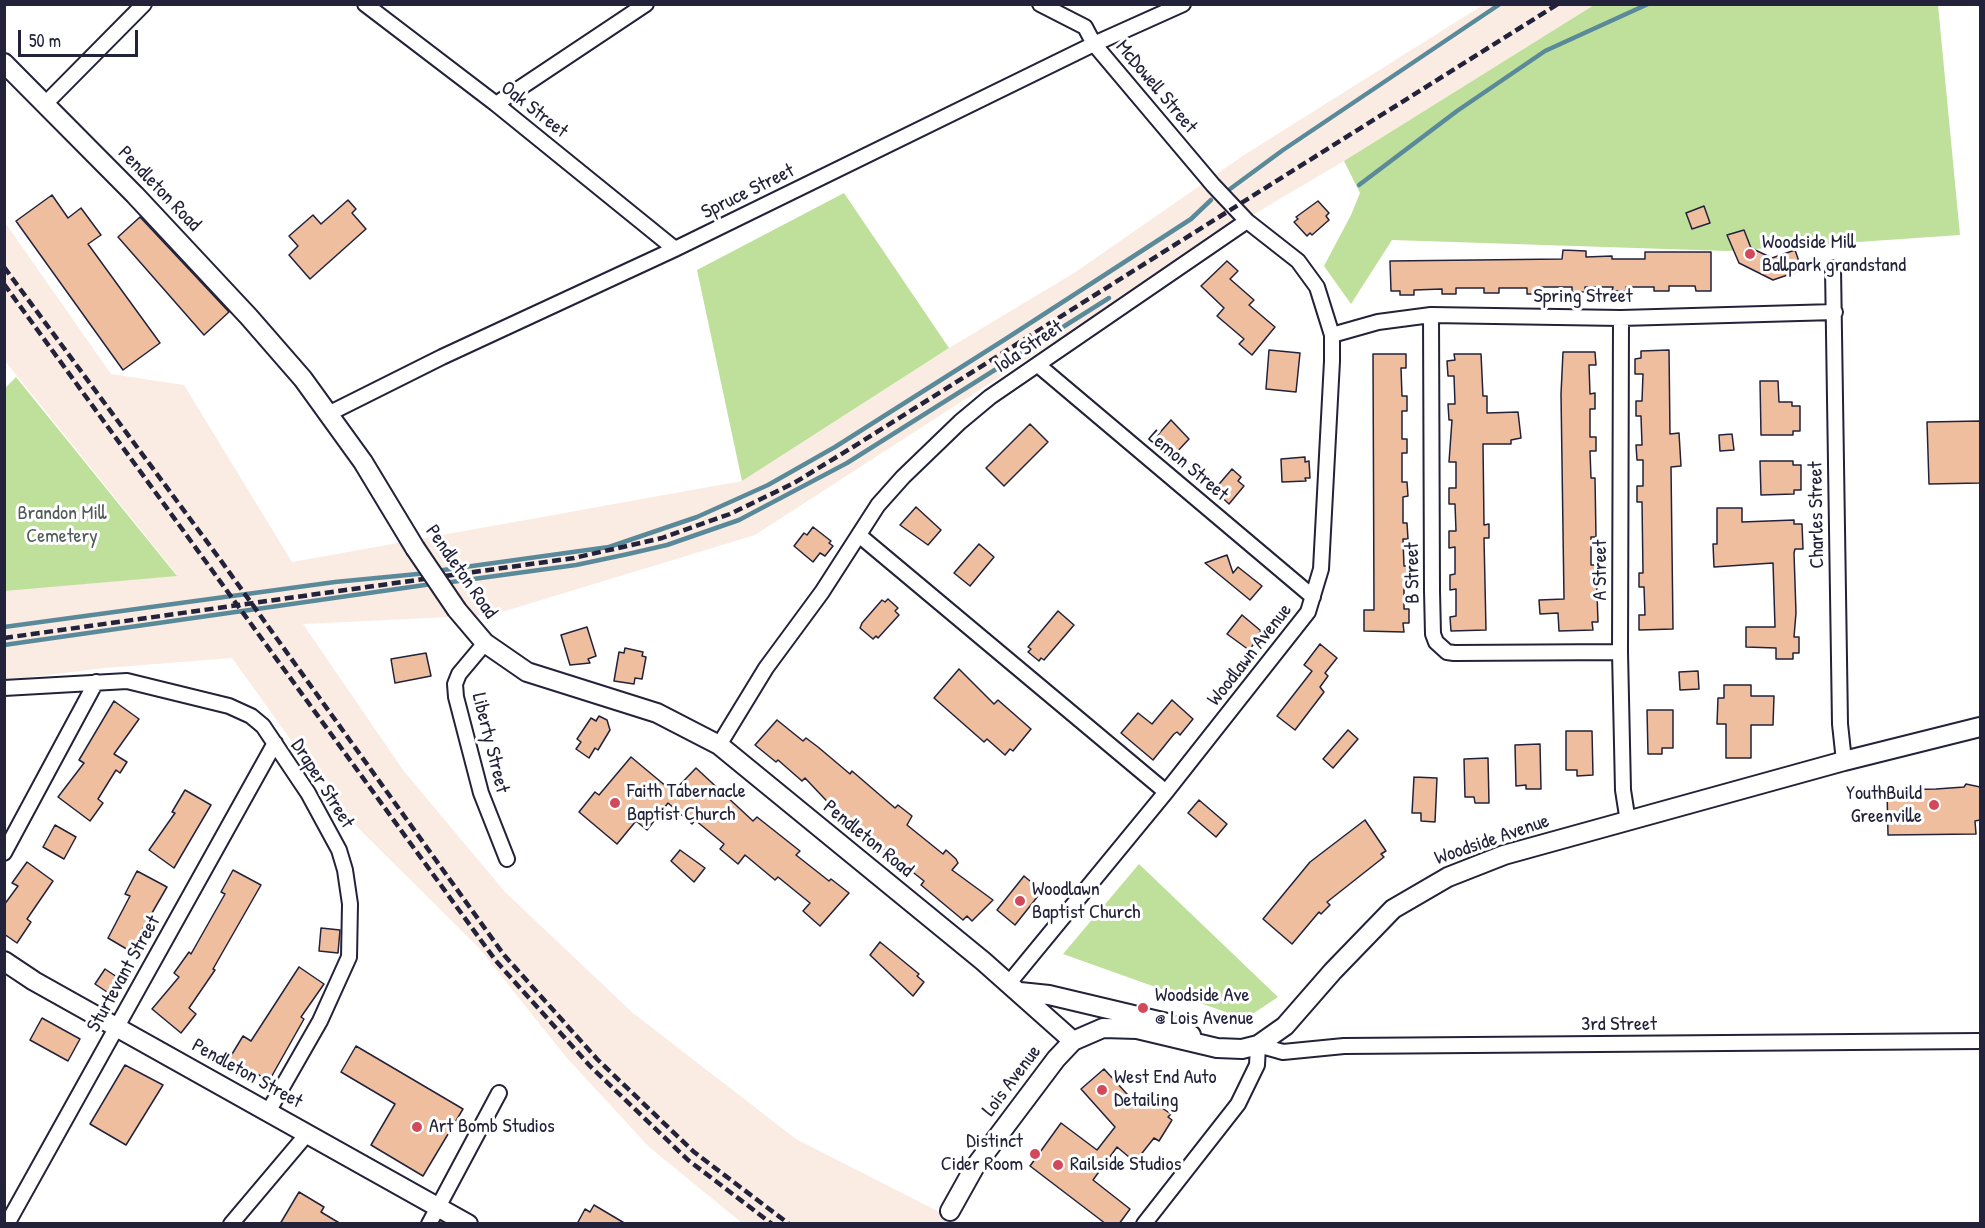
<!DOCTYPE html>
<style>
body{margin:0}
#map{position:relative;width:1985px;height:1228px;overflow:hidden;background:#fff;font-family:"Patrick Hand",sans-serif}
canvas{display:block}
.frame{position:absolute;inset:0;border:6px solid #22223b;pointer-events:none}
.scale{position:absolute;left:18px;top:30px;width:120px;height:27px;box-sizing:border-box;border:3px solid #22223b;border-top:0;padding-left:8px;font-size:18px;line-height:21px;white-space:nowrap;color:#22223b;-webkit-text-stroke:4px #fff;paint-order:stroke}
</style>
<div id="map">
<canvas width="1985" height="1228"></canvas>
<div class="frame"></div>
<div class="scale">50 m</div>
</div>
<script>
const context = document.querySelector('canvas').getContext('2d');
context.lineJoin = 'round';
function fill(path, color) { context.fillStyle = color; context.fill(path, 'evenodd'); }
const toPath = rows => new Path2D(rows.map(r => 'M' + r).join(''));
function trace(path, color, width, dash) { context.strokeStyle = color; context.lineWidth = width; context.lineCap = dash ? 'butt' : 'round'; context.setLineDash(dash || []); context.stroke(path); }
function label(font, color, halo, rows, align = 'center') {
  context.font = font + ' "Patrick Hand",sans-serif'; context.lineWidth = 6; context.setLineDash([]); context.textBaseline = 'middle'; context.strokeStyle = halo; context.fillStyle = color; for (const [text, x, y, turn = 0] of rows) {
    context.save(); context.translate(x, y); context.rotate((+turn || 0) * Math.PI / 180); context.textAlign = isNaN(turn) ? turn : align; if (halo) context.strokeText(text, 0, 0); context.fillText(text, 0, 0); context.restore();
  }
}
fill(toPath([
 [1483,5,1594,5,1344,161,1224,232,755,535,492,615,303,624,403,770,505,892,633,1013,796,1139,961,1223,742,1223,649,1147,566,1057,479,948,344,814,232,658,105,668,5,680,5,591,177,575,5,361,4,221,111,374,184,385,292,562,742,481,949,348,1074,273,1244,155]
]), '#faece2');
fill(toPath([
 [1594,5,1938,5,1960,235,1727,251,1392,240,1351,304,1324,266,1351,215,1360,193,1344,161],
 [844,193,949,348,742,481,697,270],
 [16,377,177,576,5,591,5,388],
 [1139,864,1278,997,1245,1019,1063,954]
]), '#bfe09a');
trace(toPath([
 [1359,185,1457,111,1545,51,1648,4],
 [1230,189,1283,150,1500,4],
 [436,571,609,547,697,517,768,485,835,447,1004,340,1191,219,1211,200],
 [444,583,576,565,628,554,667,545,739,520,847,463,1109,298],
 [4,627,335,582,428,573],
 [4,645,432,584]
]), '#5a8a9a', 4.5);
const building = toPath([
 [52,195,68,218,81,208,101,235,88,244,160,343,123,370,16,221,52,195],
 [348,200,356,209,352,213,366,229,310,279,289,255,298,246,289,236,313,215,321,224,348,200],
 [1318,201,1329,213,1326,216,1329,220,1312,235,1310,233,1307,236,1294,222,1298,219,1296,217,1318,201],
 [1704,206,1710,223,1692,229,1686,213,1704,206],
 [140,217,229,312,204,335,118,237,140,217],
 [1744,230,1751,248,1772,258,1795,250,1802,270,1773,280,1739,263,1727,235,1744,230],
 [1563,250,1586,251,1586,257,1612,256,1612,259,1645,259,1645,252,1711,252,1711,291,1696,291,1695,286,1669,286,1669,291,1654,291,1654,287,1626,287,1626,291,1612,291,1613,287,1585,287,1585,292,1572,292,1572,287,1541,287,1541,294,1527,294,1527,288,1499,288,1499,293,1484,293,1484,288,1456,288,1456,294,1442,294,1442,289,1414,290,1414,295,1400,295,1400,291,1391,291,1390,261,1562,259,1563,250],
 [1227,261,1238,271,1230,279,1254,300,1249,305,1275,327,1252,355,1239,344,1244,339,1217,316,1224,308,1201,286,1227,261],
 [1269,350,1300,353,1296,392,1266,389,1269,350],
 [1669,350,1670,434,1679,433,1681,466,1671,467,1673,629,1639,630,1639,615,1645,615,1644,587,1639,587,1639,573,1643,573,1642,502,1637,502,1637,486,1643,486,1643,460,1637,460,1636,445,1642,445,1641,416,1636,416,1636,401,1642,401,1643,374,1635,374,1635,359,1641,358,1641,351,1669,350],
 [1563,352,1595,352,1596,365,1589,365,1590,394,1595,393,1595,409,1590,409,1590,437,1596,437,1596,451,1590,451,1591,478,1595,478,1596,537,1591,537,1591,565,1596,565,1598,622,1592,622,1593,630,1559,631,1558,613,1540,614,1539,600,1564,599,1561,394,1563,352],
 [1373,354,1406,354,1406,368,1401,368,1402,396,1407,396,1407,411,1402,411,1402,439,1407,439,1407,453,1402,453,1402,482,1407,482,1408,496,1403,497,1403,523,1407,523,1408,539,1403,539,1404,566,1408,566,1408,583,1404,582,1404,609,1409,609,1409,623,1403,623,1404,632,1364,631,1364,610,1374,610,1373,354],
 [1454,354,1481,354,1483,396,1487,396,1487,413,1518,412,1521,438,1511,440,1511,444,1483,444,1484,525,1489,524,1489,538,1484,538,1486,630,1451,631,1450,617,1456,616,1456,589,1450,590,1450,575,1455,574,1455,547,1449,548,1449,531,1456,531,1455,504,1449,504,1449,488,1456,488,1456,462,1449,462,1452,420,1449,420,1448,404,1455,404,1454,376,1448,376,1447,361,1455,360,1454,354],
 [1760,381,1778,381,1779,402,1792,402,1792,406,1800,406,1800,431,1793,431,1793,435,1761,435,1760,381],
 [1171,420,1189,439,1175,454,1172,452,1168,456,1156,444,1159,441,1155,438,1171,420],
 [1980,421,1980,483,1929,484,1927,422,1980,421],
 [1030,424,1048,442,1004,486,986,468,1030,424],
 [1732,434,1734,450,1720,451,1719,435,1732,434],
 [1305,457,1305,462,1309,461,1310,478,1305,478,1306,481,1282,482,1281,459,1305,457],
 [1760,461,1793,461,1793,465,1801,465,1801,490,1794,490,1794,494,1761,495,1760,461],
 [1232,469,1241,477,1238,481,1244,486,1229,504,1214,490,1232,469],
 [916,507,941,530,928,545,900,525,916,507],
 [1717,508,1742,508,1742,522,1794,520,1794,524,1802,524,1803,549,1795,549,1794,553,1796,613,1794,637,1799,637,1799,653,1793,653,1793,659,1776,659,1776,648,1746,647,1746,627,1775,627,1773,563,1714,567,1713,544,1717,544,1717,508],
 [813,527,831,541,829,543,833,546,825,556,820,553,813,562,794,546,804,533,807,535,813,527],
 [979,544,994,557,970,586,954,573,979,544],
 [1227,555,1233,573,1238,567,1262,586,1250,600,1205,563,1227,555],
 [888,599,898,608,895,611,899,615,878,638,876,636,873,639,860,628,862,623,882,600,885,602,888,599],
 [1058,611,1074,625,1044,660,1041,658,1039,661,1028,652,1031,649,1028,647,1058,611],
 [1242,615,1261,631,1259,633,1261,635,1249,650,1227,634,1242,615],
 [587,627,596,656,588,659,590,663,570,665,561,635,587,627],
 [1320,644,1337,658,1325,673,1328,676,1320,687,1324,692,1295,730,1277,716,1312,671,1304,665,1320,644],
 [625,648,643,652,642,656,646,657,642,679,635,678,634,684,614,681,619,652,624,653,625,648],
 [426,653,431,676,395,683,391,659,426,653],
 [959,669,994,704,998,700,1031,729,1013,751,1010,749,1005,755,987,739,984,742,934,698,959,669],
 [1698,671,1699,689,1680,690,1679,672,1698,671],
 [1724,685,1751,685,1751,696,1774,696,1773,725,1751,725,1751,758,1726,758,1726,724,1717,724,1718,698,1724,698,1724,685],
 [1172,700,1193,719,1180,735,1177,732,1174,734,1153,760,1121,733,1138,713,1152,724,1172,700],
 [114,701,139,719,114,754,127,762,120,773,116,770,98,799,103,803,90,821,58,797,84,763,79,760,114,701],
 [1647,710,1673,710,1673,748,1662,748,1662,754,1648,754,1647,710],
 [599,716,607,720,610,730,598,750,595,748,589,758,576,749,581,742,577,739,591,718,596,721,599,716],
 [777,720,803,741,806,738,818,747,850,774,852,771,895,808,898,805,912,816,907,825,943,854,946,850,956,859,958,863,952,870,993,900,972,921,967,916,963,920,921,885,924,881,839,814,805,778,802,781,778,760,776,762,755,745,777,720],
 [1348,730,1358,739,1333,768,1323,759,1348,730],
 [1566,731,1592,731,1593,775,1577,776,1577,770,1566,770,1566,731],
 [1540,744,1541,789,1526,789,1526,785,1516,786,1515,745,1540,744],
 [631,757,673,792,696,768,753,821,757,817,800,851,796,855,829,881,831,879,849,893,820,926,803,911,810,903,778,877,775,880,745,855,738,864,720,849,724,844,695,820,692,824,668,803,647,830,636,821,617,844,579,812,595,792,599,795,631,757],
 [1488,758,1489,803,1475,803,1474,797,1465,797,1464,759,1488,758],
 [1414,777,1437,778,1435,822,1421,821,1421,813,1412,813,1414,777],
 [1966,784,1980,787,1980,820,1975,821,1976,834,1888,835,1887,790,1936,789,1964,787,1966,784],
 [185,790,211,805,174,868,149,850,175,813,172,812,185,790],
 [1199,800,1227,824,1216,837,1188,813,1199,800],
 [1365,820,1386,851,1381,854,1384,857,1327,902,1330,905,1321,914,1319,912,1292,944,1263,919,1310,862,1365,820],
 [55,825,76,837,64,859,43,847,55,825],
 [680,850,705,868,694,882,671,861,680,850],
 [27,862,53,881,27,919,31,922,17,943,4,934,4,905,18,886,12,883,27,862],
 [233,870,261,885,213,969,215,970,189,1008,196,1014,181,1033,152,1009,179,977,174,973,189,952,191,954,225,894,221,892,233,870],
 [137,871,167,887,130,951,108,938,130,896,125,894,137,871],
 [1024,876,1042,891,1015,925,997,910,1024,876],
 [321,928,340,930,338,953,319,951,321,928],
 [880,942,919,974,917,976,924,982,913,996,870,955,880,942],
 [299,967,324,984,301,1017,304,1019,269,1081,249,1069,245,1075,226,1064,243,1036,251,1041,299,967],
 [105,969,120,979,110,994,95,984,105,969],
 [42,1018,80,1039,68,1061,30,1040,42,1018],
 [356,1046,463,1109,423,1176,371,1145,395,1104,341,1072,356,1046],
 [125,1065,163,1085,126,1145,90,1124,125,1065],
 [1104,1069,1138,1106,1144,1096,1171,1114,1168,1117,1172,1120,1159,1141,1154,1138,1135,1162,1117,1147,1093,1180,1130,1209,1119,1224,1106,1224,1030,1166,1061,1123,1097,1150,1115,1127,1081,1089,1104,1069],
 [299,1192,324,1207,321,1212,341,1224,280,1224,299,1192],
 [594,1205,626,1224,577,1224,585,1209,590,1212,594,1205]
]);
fill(building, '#efbe9f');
trace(building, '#22223b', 1.5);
const street = toPath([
 [365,4,496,104,675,249],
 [45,104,144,4],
 [496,104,646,4],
 [1833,268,1840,724,1844,761],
 [1431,315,1432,591,1433,634,1436,642,1447,652,1454,653,1620,652],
 [1621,318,1620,652,1623,790,1628,822],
 [1332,335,1378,322,1431,315,1621,318,1835,312],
 [1038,365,1313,597],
 [330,413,442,357,675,249,1094,44,1183,4],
 [860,536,1166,792],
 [485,643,459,674,455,684,456,697,481,793,507,859],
 [4,688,127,681,229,706,251,716,263,726,308,793,339,850,345,870,350,904,349,957,320,1021,268,1112],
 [719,745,766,668,822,592,878,505,903,477,960,422,990,397,1247,221],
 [4,853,96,682],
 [1009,983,1166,792,1308,612,1321,569,1332,361,1332,335,1317,287,1298,261,1247,221,1213,185,1094,44,1085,27,1040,4],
 [7,1224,275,743],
 [231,1224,307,1134],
 [429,1224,499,1093],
 [1144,1224,1238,1104,1257,1065,1258,1045,1283,1052,1344,1046,1980,1041]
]);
const secondary = toPath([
 [4,63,135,195,249,317,303,379,363,462,415,548],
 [457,610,485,643,527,672,657,713,719,745,983,961,1073,1041],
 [4,961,34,981,468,1224],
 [1020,992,1049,995,1167,1023,1191,1035],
 [950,1211,974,1168,1056,1059,1073,1041,1103,1028,1137,1029,1217,1048,1242,1049,1258,1045,1285,1026,1333,971,1393,909,1448,877,1504,855,1844,761,1980,727]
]);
trace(street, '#22223b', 18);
trace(secondary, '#22223b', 22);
trace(street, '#fff', 14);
trace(secondary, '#fff', 18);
trace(toPath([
 [4,267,219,558,504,955,597,1059,694,1152,789,1224],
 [4,284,496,961,590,1066,688,1160,772,1224],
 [4,638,574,558,662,538,730,514,794,483,853,447,1558,4]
]), '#22223b', 4.5, [9, 4.5]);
const secondaryBridge = toPath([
 [415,548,457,610]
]);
trace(secondaryBridge, '#22223b', 22, []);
trace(secondaryBridge, '#fff', 18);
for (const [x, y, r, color] of [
 [1750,254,6,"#d1495b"],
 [615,803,6,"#d1495b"],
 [1934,805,6,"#d1495b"],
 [1020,901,6,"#d1495b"],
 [1143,1008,6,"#d1495b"],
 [1102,1090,6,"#d1495b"],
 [417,1127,6,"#d1495b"],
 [1035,1154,6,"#d1495b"],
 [1058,1165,6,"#d1495b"]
]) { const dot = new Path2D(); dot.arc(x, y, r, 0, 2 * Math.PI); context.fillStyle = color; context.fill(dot); trace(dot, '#fff', 2); }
label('20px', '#22223b', '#fff', [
 ["McDowell Street",1156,87,50],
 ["Oak Street",534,110,38],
 ["Pendleton Road",159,189,46],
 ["Spruce Street",748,192,-26],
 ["Spring Street",1583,297],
 ["Iola Street",1029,347,-34],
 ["Lemon Street",1188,466,40],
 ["Charles Street",1817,515,-91],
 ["A Street",1601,570,-90],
 ["Pendleton Road",461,572,55],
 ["B Street",1413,573,-91],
 ["Woodlawn Avenue",1250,655,-52],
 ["Liberty Street",490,743,76],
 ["Draper Street",322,784,58],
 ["Pendleton Road",868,839,39],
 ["Woodside Avenue",1492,840,-19],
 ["Sturtevant Street",124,974,-61],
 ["3rd Street",1619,1025],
 ["Pendleton Street",247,1074,29],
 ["Lois Avenue",1012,1081,-53]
]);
label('20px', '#22223b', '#fff', [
 ["Woodside Mill",1762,243],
 ["Ballpark grandstand",1762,266],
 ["Faith Tabernacle",627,792],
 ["Baptist Church",627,815],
 ["YouthBuild",1922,794,"right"],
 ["Greenville",1922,817,"right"],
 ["Woodlawn",1032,890],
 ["Baptist Church",1032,913],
 ["Woodside Ave",1155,996],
 ["@ Lois Avenue",1155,1019],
 ["West End Auto",1114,1078],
 ["Detailing",1114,1101],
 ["Art Bomb Studios",429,1127],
 ["Distinct",1023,1142,"right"],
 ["Cider Room",1023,1165,"right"],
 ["Railside Studios",1070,1165]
], 'left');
label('20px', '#515b58', '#fff', [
 ["Brandon Mill",62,514],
 ["Cemetery",62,537]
]);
</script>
